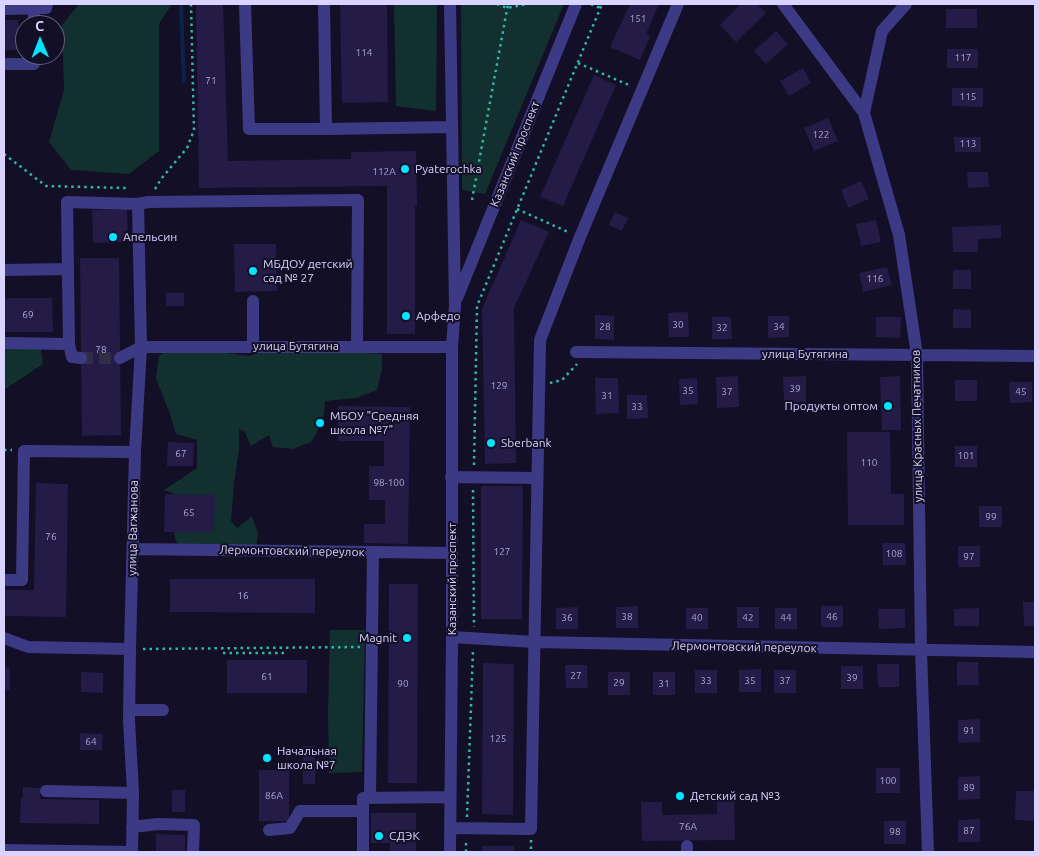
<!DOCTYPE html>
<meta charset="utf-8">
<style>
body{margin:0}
#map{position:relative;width:1039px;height:856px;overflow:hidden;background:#130f26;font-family:Ubuntu,sans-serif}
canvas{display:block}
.frame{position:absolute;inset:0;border:5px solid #d9d4ff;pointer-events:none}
.north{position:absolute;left:15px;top:15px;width:50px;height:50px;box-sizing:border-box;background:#130f26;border:1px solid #625e7d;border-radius:50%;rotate:359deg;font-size:14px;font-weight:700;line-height:20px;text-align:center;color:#d9d4ff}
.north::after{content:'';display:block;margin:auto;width:18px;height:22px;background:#00e5ff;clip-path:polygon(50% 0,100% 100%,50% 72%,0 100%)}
</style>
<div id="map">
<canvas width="1039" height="856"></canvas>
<div class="frame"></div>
<div class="north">С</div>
</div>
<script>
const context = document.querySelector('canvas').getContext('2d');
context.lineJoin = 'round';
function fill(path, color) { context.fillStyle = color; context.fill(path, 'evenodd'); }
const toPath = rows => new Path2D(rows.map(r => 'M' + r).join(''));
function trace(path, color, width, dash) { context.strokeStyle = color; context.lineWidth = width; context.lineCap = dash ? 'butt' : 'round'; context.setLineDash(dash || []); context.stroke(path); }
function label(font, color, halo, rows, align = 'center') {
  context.font = font + ' Ubuntu,sans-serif'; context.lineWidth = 4; context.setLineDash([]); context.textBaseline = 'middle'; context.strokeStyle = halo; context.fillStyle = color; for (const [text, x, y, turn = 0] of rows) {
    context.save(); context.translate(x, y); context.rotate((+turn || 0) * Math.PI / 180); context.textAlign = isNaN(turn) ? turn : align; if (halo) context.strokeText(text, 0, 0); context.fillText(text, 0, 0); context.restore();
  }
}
fill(toPath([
 [79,4,172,4,159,24,159,151,129,174,71,170,49,142,64,90,62,25],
 [394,4,437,4,436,111,396,106],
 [461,4,564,4,485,194,462,190],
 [4,349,41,349,43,364,4,390],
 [168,350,213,351,248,356,262,352,350,352,382,354,382,370,377,390,356,398,325,401,323,421,311,442,293,449,273,447,269,435,251,446,244,431,239,429,239,450,234,483,231,521,237,528,252,516,258,533,256,549,178,547,174,534,180,512,180,496,164,490,197,468,197,440,176,434,169,411,156,379,159,356],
 [330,630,365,630,362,772,329,773,328,712]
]), '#12302f');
trace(toPath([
 [181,4,184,81]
]), '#0c2248', 4);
fill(toPath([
 [196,4,223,4,228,161,351,159,351,152,416,151,417,206,415,206,415,334,387,334,387,186,199,188],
 [340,4,387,4,388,102,342,103],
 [630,4,659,4,646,34,650,36,640,60,610,47],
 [741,4,757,4,766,13,736,42,720,25],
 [946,9,977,9,977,28,946,28],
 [4,20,18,20,19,50,4,50],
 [776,31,788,44,766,64,754,51],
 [947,49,978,49,978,68,947,68],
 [803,68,811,83,789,96,780,81],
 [594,75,616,85,563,206,540,197],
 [952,88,983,88,983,107,952,106],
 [828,118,838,141,814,151,804,128],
 [954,137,981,137,981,152,955,152],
 [967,172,988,172,989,187,968,188],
 [861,181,869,199,848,208,841,190],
 [127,209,128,242,93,243,92,210],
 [615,212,628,218,622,231,609,225],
 [521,220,549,232,514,308,516,463,485,464,482,309],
 [876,220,881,242,861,246,856,224],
 [1001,225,1001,238,978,239,978,252,953,252,952,227],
 [234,244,276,244,277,291,235,292],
 [80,258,119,258,121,435,82,436],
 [887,267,892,285,863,292,859,273],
 [953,270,971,270,971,289,953,289],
 [166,293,184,293,184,306,166,306],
 [4,298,52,298,53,332,4,332],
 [953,309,971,310,971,328,953,328],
 [688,312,689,337,669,337,668,313],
 [595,315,614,316,614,340,595,339],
 [768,316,789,316,789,337,768,338],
 [712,317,731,317,732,339,712,339],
 [876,317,901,317,900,338,876,337],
 [738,376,739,407,717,408,716,377],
 [806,376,806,402,784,402,783,377],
 [900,376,901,430,882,430,880,377],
 [595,378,618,378,619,413,596,414],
 [697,378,698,404,680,405,679,379],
 [955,380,977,380,977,401,955,401],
 [1009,382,1032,382,1032,402,1010,403],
 [627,395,647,395,648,418,627,419],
 [338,406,410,407,408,544,364,543,364,524,385,524,385,500,369,500,369,466,384,466,384,441,338,441],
 [847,432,890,432,891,494,904,494,904,525,848,525],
 [168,442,194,443,193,466,167,466],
 [955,446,977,446,977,467,955,467],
 [36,483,68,484,66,617,4,616,4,590,34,590],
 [481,486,523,486,522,619,481,619],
 [165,494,215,495,214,532,164,532],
 [979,506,1002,506,1002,527,979,527],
 [882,543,905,543,906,565,883,565],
 [958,546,980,546,980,567,958,567],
 [170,579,315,579,315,613,170,612],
 [389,584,418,584,417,783,388,783],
 [1023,602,1035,602,1035,626,1024,626],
 [638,606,638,628,616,628,616,607],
 [821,606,843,606,843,627,821,627],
 [578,607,578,629,556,629,556,608],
 [737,607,759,607,759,628,737,628],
 [686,608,708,608,708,629,686,629],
 [775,608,797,608,797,629,775,629],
 [979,608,979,626,954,626,954,609],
 [878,609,905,609,905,628,879,629],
 [227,660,307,660,307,693,227,693],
 [957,662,978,662,979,685,957,685],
 [483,663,514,664,513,815,482,814],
 [877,664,899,664,899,687,878,687],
 [565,665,587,665,588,688,566,688],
 [841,666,863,666,863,689,841,689],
 [4,667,10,668,10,690,4,690],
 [761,669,761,692,739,692,739,670],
 [695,670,717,670,717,693,695,693],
 [774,670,796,670,796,693,774,693],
 [81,672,103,673,103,693,81,692],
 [608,672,630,672,630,695,608,695],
 [653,672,675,672,675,695,653,695],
 [980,719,980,742,958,743,958,720],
 [80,733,103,734,102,750,80,750],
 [303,746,315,746,315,784,303,784],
 [876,768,900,768,900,793,876,793],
 [259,770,289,770,289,821,259,821],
 [980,776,980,799,958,800,958,777],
 [23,787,40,788,40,799,99,800,99,824,20,823,21,798,23,798],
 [172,790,185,790,185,812,172,812],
 [1016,791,1035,791,1035,821,1015,820],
 [717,800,734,800,735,840,642,841,641,802,662,802,662,815,717,814],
 [371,813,416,813,416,852,390,852,390,843,371,843],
 [980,819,980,842,958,842,958,820],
 [884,821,906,821,906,844,884,844],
 [156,834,185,835,185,852,156,852],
 [482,846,514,846,514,852,482,852]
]), '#241b47');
trace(toPath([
 [81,358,120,358]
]), '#312d47', 12, [12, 6]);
trace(toPath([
 [497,4,507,8,527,4],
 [591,4,600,8],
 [578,63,631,86],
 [4,154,46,186,125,188,128,190],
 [155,189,161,179,187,148,194,130,191,4],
 [472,200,508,4],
 [517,209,568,232],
 [550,383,562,380,577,364],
 [4,450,12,450],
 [474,465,477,306,602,4],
 [473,490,474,627],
 [143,649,360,647],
 [223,653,287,653],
 [467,817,473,650],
 [531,840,531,852],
 [466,852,466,840]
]), '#2fb8b0', 2.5, [2.5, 4]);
trace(toPath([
 [245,4,249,129,326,129],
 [324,4,326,129,452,127],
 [783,4,864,113,899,235,917,355,921,651,928,852],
 [34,8,34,25],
 [4,9,46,8,47,4],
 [4,64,34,64,34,55],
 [864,113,882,31,906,4],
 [4,270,68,269],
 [457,298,576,4],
 [253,301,253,347],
 [4,343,69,344],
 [576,352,1035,356],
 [81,358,72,357,69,344,67,202,138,204,148,202,358,200,357,346],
 [120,358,141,347,452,347],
 [451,477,537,478],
 [133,549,452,553],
 [4,580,22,580,24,451,135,452],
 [452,637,535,642,1035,652],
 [4,638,28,647,130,649],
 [129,710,163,710],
 [46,791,133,793],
 [370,797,373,552],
 [132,827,158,824,194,825,193,852],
 [450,828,531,829,540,340,580,237,678,4],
 [269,830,290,828,300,811,363,811],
 [687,846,687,852],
 [4,850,132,852],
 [132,852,133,793,129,720,130,649,135,452,141,347,138,204],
 [363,852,363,798,450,797],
 [450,852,452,637,452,347,455,305,450,4]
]), '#3d3a85', 12);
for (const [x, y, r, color] of [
 [405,169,5,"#00e5ff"],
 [113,237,5,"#00e5ff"],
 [253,271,5,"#00e5ff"],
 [406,316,5,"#00e5ff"],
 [888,406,5,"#00e5ff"],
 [320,423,5,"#00e5ff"],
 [491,443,5,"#00e5ff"],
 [407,638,5,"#00e5ff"],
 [267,758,5,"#00e5ff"],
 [680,796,5,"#00e5ff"],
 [379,836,5,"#00e5ff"]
]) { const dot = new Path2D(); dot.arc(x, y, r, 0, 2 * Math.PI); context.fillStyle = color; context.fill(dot); trace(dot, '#130f26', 2); }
label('10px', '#aca6d1', null, [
 ["151",638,19],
 ["114",364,53],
 ["117",963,58],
 ["71",211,81],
 ["115",968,97],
 ["122",821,135],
 ["113",968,144],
 ["112А",384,172],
 ["116",875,279],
 ["69",28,315],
 ["30",678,325],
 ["28",605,327],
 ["34",779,327],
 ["32",722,328],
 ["78",101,350],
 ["129",499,386],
 ["39",795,389],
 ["35",688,391],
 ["37",727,392],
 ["45",1021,392],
 ["31",607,396],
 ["33",637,407],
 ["67",181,454],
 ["101",966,456],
 ["110",869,463],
 ["98-100",389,483],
 ["65",189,513],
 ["99",991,517],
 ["76",51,537],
 ["127",502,552],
 ["108",894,554],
 ["97",969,557],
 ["16",243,596],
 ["38",627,617],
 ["46",832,617],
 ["36",567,618],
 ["40",697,618],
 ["42",748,618],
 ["44",786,618],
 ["27",576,676],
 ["61",267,677],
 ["39",852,678],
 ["33",706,681],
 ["35",750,681],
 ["37",785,681],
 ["29",619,683],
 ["90",403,684],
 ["31",664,684],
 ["91",969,731],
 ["125",498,739],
 ["64",91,742],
 ["100",888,781],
 ["89",969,788],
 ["86А",274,796],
 ["76А",688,827],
 ["87",969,831],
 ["98",895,832]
]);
label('12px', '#d9d4ff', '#130f26', [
 ["Казанский проспект",515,154,-68],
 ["улица Бутягина",296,346],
 ["улица Бутягина",805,354],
 ["улица Красных Печатников",917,426,-91],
 ["улица Вагжанова",133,528,-89],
 ["Лермонтовский переулок",292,551,1],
 ["Казанский проспект",452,579,-90],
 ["Лермонтовский переулок",744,647,1]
]);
label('12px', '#d9d4ff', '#130f26', [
 ["Pyaterochka",415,169],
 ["Апельсин",123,237],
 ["МБДОУ детский",263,264],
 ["сад № 27",263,278],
 ["Арфедо",416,316],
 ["Продукты оптом",878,406,"right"],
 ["МБОУ \"Средняя",330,416],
 ["школа №7\"",330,430],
 ["Sberbank",501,443],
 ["Magnit",397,638,"right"],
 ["Начальная",277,751],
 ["школа №7",277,765],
 ["Детский сад №3",690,796],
 ["СДЭК",389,836]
], 'left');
</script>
